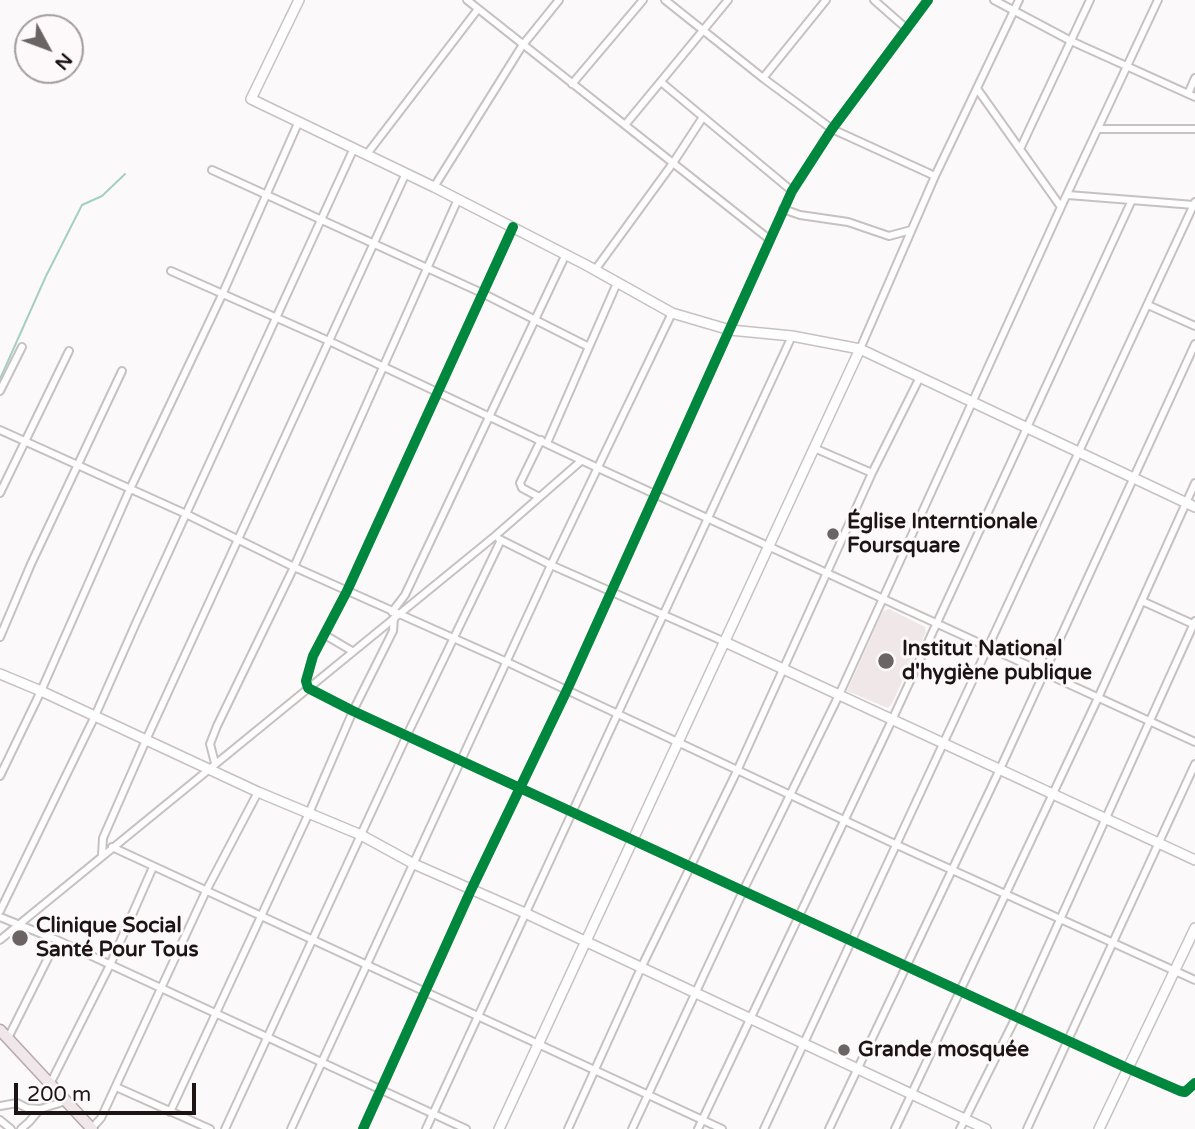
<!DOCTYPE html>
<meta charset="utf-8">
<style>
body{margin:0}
#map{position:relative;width:1195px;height:1129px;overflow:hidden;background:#fcf9fa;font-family:"Varela Round",sans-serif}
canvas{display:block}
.north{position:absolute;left:14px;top:14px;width:70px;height:70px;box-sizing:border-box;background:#fdf8fa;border:2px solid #a39d9e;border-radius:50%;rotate:131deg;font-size:19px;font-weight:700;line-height:28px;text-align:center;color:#1c1415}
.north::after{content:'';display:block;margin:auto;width:24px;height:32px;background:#6a6465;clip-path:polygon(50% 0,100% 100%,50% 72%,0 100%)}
.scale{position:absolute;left:14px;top:1083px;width:182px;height:32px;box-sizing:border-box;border:4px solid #1c1415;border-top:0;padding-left:9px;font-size:21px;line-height:24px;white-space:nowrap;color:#1c1415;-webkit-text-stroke:5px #fdf8fa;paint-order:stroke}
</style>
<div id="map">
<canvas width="1195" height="1129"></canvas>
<div class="north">N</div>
<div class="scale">200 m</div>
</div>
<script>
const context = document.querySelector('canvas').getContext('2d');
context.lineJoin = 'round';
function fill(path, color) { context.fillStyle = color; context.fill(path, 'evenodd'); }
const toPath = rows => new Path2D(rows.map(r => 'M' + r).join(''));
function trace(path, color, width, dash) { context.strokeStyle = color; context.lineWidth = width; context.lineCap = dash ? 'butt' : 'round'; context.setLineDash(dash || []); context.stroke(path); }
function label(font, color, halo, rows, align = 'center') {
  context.font = font + ' "Varela Round",sans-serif'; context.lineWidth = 6; context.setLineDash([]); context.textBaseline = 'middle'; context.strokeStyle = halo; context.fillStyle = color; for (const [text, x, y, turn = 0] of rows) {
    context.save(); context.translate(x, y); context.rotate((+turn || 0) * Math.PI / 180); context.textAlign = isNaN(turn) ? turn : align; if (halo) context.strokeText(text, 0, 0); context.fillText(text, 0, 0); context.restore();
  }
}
fill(toPath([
 [889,609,925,627,926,632,891,705,888,708,847,691,883,611]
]), '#f0e7e8');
trace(toPath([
 [0,379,46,276,82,205,102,196,125,174]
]), '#a4d0c1', 2);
const street = toPath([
 [467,0,769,239],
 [665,0,763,78,832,129,935,176],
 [874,0,907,29],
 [994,0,1071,41,1195,97],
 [763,78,826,0],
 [661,82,792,191],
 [572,84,643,0],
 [978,90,1061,207],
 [1188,94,1195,78],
 [625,125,728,0],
 [1099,129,1195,129],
 [1021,147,1090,0],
 [367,154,478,9],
 [212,170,482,293,589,347],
 [434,187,522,46,559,0],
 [1068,195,1194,205],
 [783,209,800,215,848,222,889,236,911,230],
 [513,227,347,591,313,656,306,681,308,688,353,711,1127,1068,1180,1091,1185,1092,1195,1083],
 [595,270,673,163,703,117],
 [171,271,329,341,598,468,1195,742],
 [1148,305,1195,326],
 [860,349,935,176,1019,0],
 [0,391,22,347],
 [0,430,186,514,294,567,507,662,897,845,1195,980],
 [547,443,617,283],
 [814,448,872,473],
 [0,493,69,351],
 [539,497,522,488,520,483,541,440],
 [499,539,551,565,725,642],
 [1142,601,1195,625],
 [392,612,405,595,566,254],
 [325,635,352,651],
 [0,637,31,564,122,371],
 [215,763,210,744,217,726,294,567,458,199],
 [0,776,41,691,130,489,222,295,299,121],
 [112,847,722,1129],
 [102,855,103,838,146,740,406,173],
 [0,911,95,716,136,623,354,148],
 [0,917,57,940,466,1129],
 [0,940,495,536,581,461],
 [8,1038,57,940],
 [50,1084,110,965,153,867],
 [116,1087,210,1129],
 [0,1106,17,1103,27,1108,40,1109,66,1101],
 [170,1112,309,813,353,711,393,631,394,618],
 [0,1120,11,1129],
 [21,1129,29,1122,40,1109],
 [91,1129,101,1118,206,891,258,792],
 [225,1129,407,735,501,540],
 [291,1129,551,565,672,313],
 [363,1129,471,890,567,690,792,191,832,129,928,0],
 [426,1129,792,336],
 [568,1129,641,968,737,771,872,473,919,379],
 [632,1129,743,891,839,695,1061,207,1158,0],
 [698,1129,893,718,1132,200],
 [764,1129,1195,202],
 [829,1129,1000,769,1195,344],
 [895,1129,1098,698,1195,483],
 [960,1129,1016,1017,1195,621],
 [1027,1129,1195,764]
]);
const secondary = toPath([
 [299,0,251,99,434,187,586,265,672,313,730,330,792,336,860,349,1195,507],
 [725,642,1195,860],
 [0,674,41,691,258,792,361,835,414,864,525,913,986,1129],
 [499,1129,860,349],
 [1099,1129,1195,928]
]);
const primary = toPath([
 [0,1030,92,1129]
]);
trace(street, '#c7c1c2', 10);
trace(secondary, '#c7c1c2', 12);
trace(primary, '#b8a8ac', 13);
trace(street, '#fffefe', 6);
trace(secondary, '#fffefe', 9);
trace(primary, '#f0e7ea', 10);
trace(toPath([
 [513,227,347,591,313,656,306,681,308,688,353,711,1127,1068,1180,1091,1185,1092,1195,1083],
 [363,1129,471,890,567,690,792,191,832,129,928,0]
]), '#00873e', 10);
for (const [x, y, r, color] of [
 [833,534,7,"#6a6465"],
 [886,661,9,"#6a6465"],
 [20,938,9,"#6a6465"],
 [844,1050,7,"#6a6465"]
]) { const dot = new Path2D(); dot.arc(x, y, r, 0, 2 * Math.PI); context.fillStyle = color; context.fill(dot); trace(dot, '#fdf8fa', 2.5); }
label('bold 21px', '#1c1415', '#fdf8fa', [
 ["Église Interntionale",847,522],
 ["Foursquare",847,546],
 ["Institut National",902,649],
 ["d'hygiène publique",902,673],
 ["Clinique Social",36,926],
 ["Santé Pour Tous",36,950],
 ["Grande mosquée",858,1050]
], 'left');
</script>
